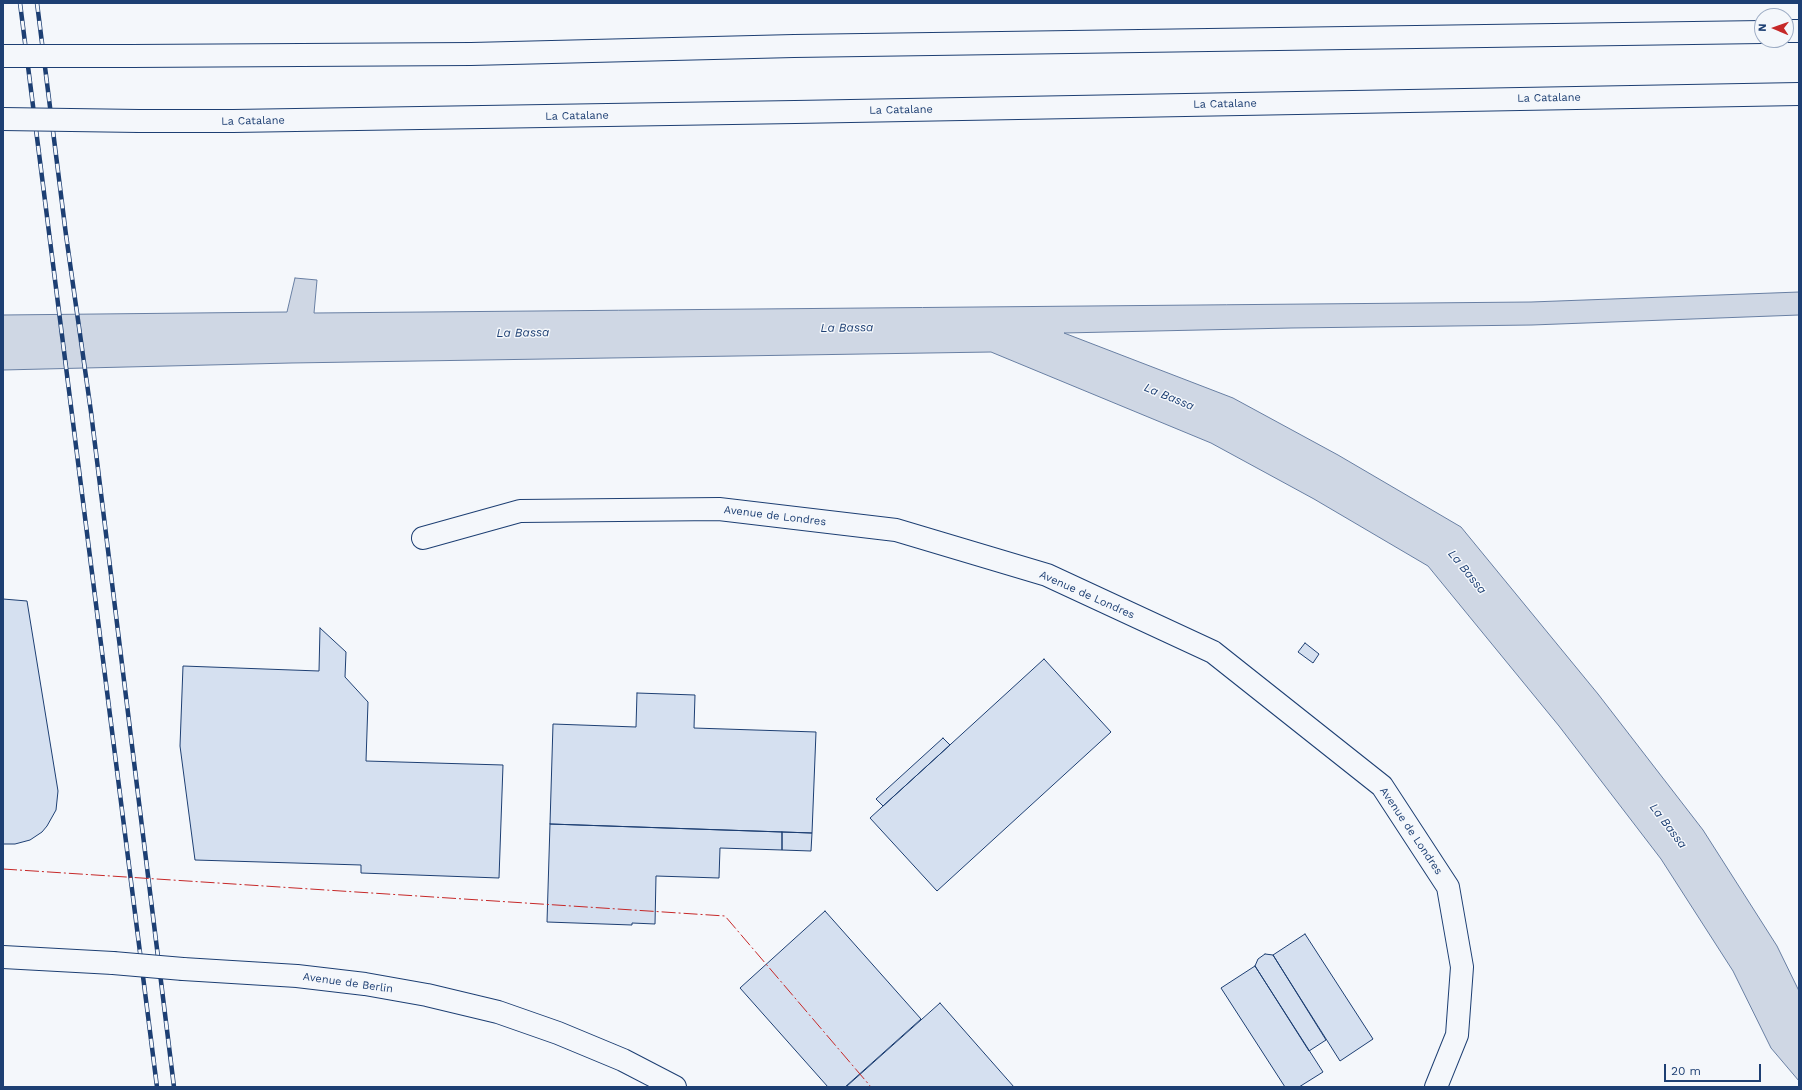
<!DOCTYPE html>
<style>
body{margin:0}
#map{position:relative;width:1802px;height:1090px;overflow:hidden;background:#f4f7fb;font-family:"Work Sans",sans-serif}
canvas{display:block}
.frame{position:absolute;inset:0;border:4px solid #1d3f73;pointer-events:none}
.north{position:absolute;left:1754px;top:8px;width:40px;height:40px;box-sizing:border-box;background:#f4f7fb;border:1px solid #9eadc5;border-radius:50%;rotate:272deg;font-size:11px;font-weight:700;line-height:16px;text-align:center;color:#1d3f73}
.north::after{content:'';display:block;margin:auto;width:14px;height:18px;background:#c62828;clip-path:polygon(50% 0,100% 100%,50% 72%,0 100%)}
.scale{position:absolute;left:1664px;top:1064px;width:97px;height:18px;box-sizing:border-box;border:2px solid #1d3f73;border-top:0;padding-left:5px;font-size:12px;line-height:14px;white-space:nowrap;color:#1d3f73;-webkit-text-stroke:3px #f4f7fb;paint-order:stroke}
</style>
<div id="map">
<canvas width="1802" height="1090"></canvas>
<div class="frame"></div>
<div class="north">N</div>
<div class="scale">20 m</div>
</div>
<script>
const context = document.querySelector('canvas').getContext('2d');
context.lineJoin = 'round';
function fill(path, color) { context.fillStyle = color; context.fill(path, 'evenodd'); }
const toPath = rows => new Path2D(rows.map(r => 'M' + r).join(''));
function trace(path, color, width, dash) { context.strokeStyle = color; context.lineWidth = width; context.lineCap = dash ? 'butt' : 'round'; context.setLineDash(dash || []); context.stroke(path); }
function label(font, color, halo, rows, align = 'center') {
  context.font = font + ' "Work Sans",sans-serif'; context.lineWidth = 3; context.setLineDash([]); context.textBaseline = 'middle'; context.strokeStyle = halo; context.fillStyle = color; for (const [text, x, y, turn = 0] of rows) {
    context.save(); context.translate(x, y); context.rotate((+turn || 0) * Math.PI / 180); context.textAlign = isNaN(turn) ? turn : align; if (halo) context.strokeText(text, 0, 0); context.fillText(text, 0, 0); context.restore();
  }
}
const water = toPath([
 [295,278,317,280,314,313,1531,302,1799,292,1799,315,1532,325,1291,328,1064,333,1233,398,1338,455,1461,527,1598,694,1703,830,1777,946,1799,991,1799,1081,1771,1048,1733,971,1661,859,1559,726,1428,566,1314,499,1211,443,991,352,291,363,3,370,3,315,287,312,295,278]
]);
fill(water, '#cfd7e4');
trace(water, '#687fa3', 1);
const building = toPath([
 [3,599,27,601,58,791,56,810,47,826,42,832,30,840,15,844,3,844,3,599],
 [320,628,346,652,345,677,368,702,366,761,503,765,499,878,361,873,361,865,195,860,180,746,183,666,319,671,320,628],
 [1305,643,1319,654,1313,663,1298,652,1305,643],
 [1044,659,1111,732,937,891,870,818,1044,659],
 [637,693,695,695,694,728,816,732,812,833,550,824,553,724,636,727,637,693],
 [943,738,950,745,883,806,876,799,943,738],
 [550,824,782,832,782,850,720,848,719,878,656,876,655,924,632,923,632,925,547,922,550,824],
 [782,832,812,833,811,851,782,850,782,832],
 [825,911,921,1019,845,1087,828,1087,740,988,825,911],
 [1305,934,1373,1039,1340,1061,1273,955,1305,934],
 [1265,954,1273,955,1326,1040,1309,1051,1255,966,1258,959,1265,954],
 [1255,966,1323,1072,1299,1087,1285,1087,1221,988,1255,966],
 [940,1003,1014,1087,848,1087,847,1086,940,1003]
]);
fill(building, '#d5e0f0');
trace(building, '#1d3f73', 1);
const minor = toPath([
 [423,538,520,511,719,509,896,530,1047,575,1213,652,1382,786,1448,887,1462,967,1457,1035,1436,1087]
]);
const tertiary = toPath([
 [3,957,113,963],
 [183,969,297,976,365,984,427,995,498,1012,558,1033,623,1060,675,1087]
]);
const motorway = toPath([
 [1786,31,1799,31],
 [131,56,471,54,794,46,1762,32],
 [139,121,233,121,795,112,1799,94]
]);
trace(minor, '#1d3f73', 24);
trace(tertiary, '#1d3f73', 24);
trace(motorway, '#1d3f73', 24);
trace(minor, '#f4f7fb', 22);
trace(tertiary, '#f4f7fb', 22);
trace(motorway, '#f4f7fb', 22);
const rail = toPath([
 [20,3,157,1087],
 [37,3,66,235,91,412,174,1087]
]);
trace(rail, '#1d3f73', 4.5);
trace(rail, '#f4f7fb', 3, [9]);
const tertiaryBridge = toPath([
 [113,963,183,969]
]);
const motorwayBridge = toPath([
 [3,56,131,56],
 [3,119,139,121]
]);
trace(tertiaryBridge, '#1d3f73', 24, []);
trace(motorwayBridge, '#1d3f73', 24, []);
trace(tertiaryBridge, '#f4f7fb', 22);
trace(motorwayBridge, '#f4f7fb', 22);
trace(toPath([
 [3,869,725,916,871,1087]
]), '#c62828', 1, [14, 3, 2, 3]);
label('11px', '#1d3f73', '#f4f7fb', [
 ["La Catalane",1549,98,-1],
 ["La Catalane",1225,104,-1],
 ["La Catalane",901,110,-1],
 ["La Catalane",577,116,-1],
 ["La Catalane",253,121,-1],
 ["Avenue de Londres",775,516,7],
 ["Avenue de Londres",1087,595,24],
 ["Avenue de Londres",1411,831,56],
 ["Avenue de Berlin",348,983,8]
]);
label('italic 12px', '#1d3f73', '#f4f7fb', [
 ["La Bassa",847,328,-1],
 ["La Bassa",523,333,-1],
 ["La Bassa",1169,397,22],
 ["La Bassa",1467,572,51],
 ["La Bassa",1668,826,53]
]);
</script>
